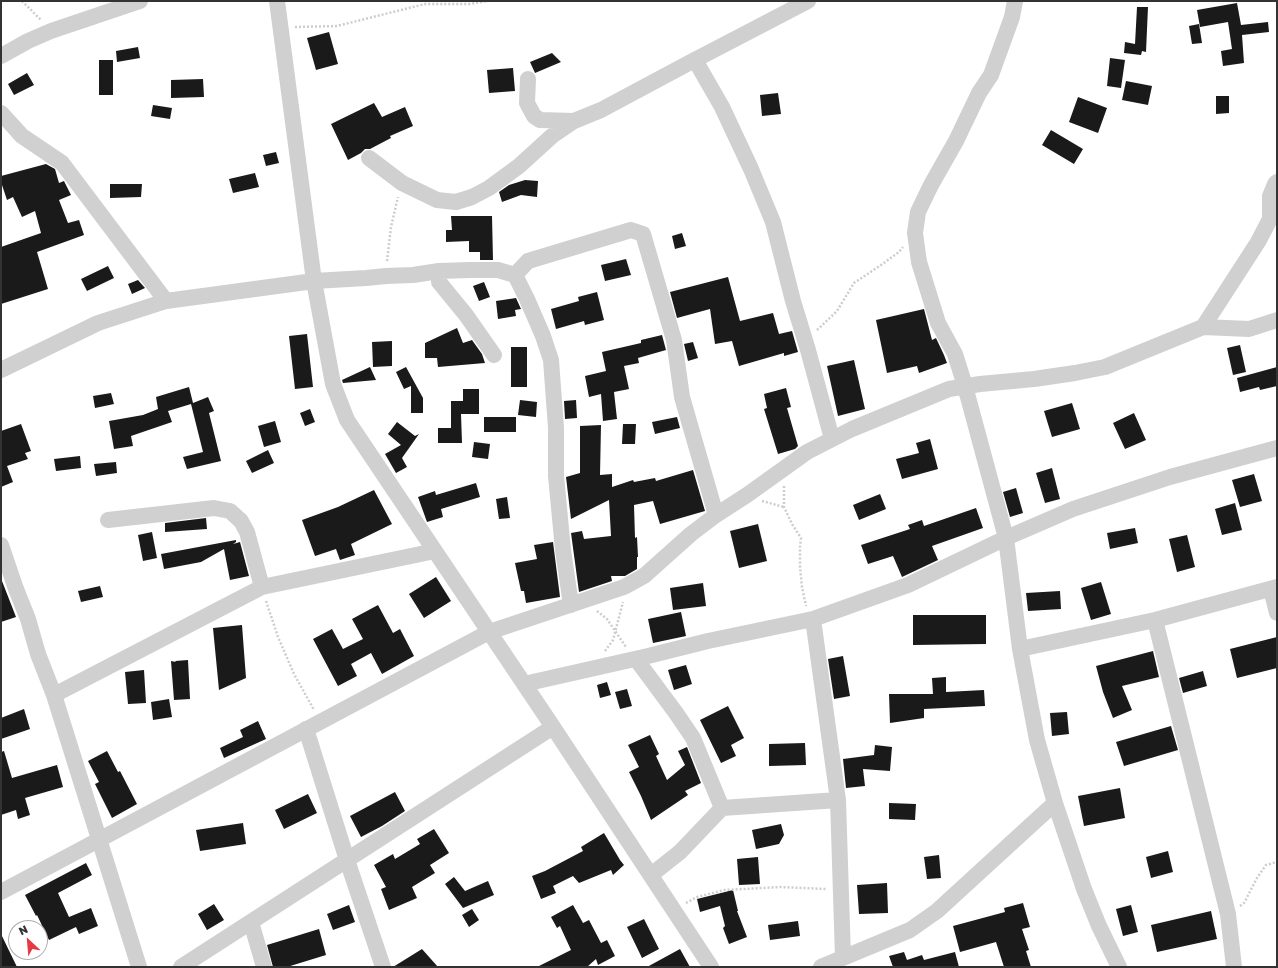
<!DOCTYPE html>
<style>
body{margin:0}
#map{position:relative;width:1278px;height:968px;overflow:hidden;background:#fff;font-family:"Golos Text",sans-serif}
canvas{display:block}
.frame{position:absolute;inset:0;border:2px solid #333;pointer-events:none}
.north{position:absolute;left:8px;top:920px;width:40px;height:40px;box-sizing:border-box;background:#fff;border:1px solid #adadad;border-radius:50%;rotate:334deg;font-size:11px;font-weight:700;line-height:16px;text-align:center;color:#333}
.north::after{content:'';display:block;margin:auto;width:14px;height:18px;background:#e63946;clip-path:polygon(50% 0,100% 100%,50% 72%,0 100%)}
</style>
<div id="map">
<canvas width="1278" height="968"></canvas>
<div class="frame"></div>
<div class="north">N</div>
</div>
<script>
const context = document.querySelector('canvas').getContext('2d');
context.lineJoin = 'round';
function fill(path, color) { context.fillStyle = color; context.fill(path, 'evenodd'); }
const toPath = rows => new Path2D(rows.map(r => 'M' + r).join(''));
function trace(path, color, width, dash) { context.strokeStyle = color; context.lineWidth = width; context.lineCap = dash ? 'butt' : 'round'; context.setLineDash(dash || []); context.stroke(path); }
fill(toPath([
 [1237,3,1241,25,1268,22,1269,32,1242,35,1244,63,1223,66,1221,51,1232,49,1228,22,1200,27,1197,10],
 [1137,7,1148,7,1146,52,1142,51,1141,55,1124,53,1125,42,1135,44],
 [1199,24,1202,43,1192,44,1189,26],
 [329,32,338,64,316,70,307,38],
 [138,47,140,58,117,62,116,51],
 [552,53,561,62,535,73,530,62],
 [1110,58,1125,60,1121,88,1107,86],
 [99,60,113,60,113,95,99,95],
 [513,68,515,91,489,93,487,70],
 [27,73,34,85,14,95,8,84],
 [203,79,204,97,171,98,171,80],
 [1126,81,1152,86,1148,105,1122,100],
 [778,93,781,114,762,116,760,95],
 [1216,96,1229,96,1229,113,1216,114],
 [1078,97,1107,108,1098,133,1069,122],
 [374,103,382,117,405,107,413,126,390,136,391,138,370,149,365,149,361,153,348,160,331,124],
 [153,105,172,108,170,119,151,116],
 [1051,130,1083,149,1074,164,1042,145],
 [276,152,279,163,266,166,263,155],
 [46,164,55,169,59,183,64,181,71,195,59,200,68,223,79,220,84,235,37,252,48,289,1,304,1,247,41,233,35,211,22,217,13,197,7,200,1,182,1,176],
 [255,173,259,187,233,193,229,179],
 [525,180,538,181,537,197,521,195,502,202,499,192,509,185],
 [110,184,142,184,141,197,110,198],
 [451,216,492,216,493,260,480,260,480,252,469,252,469,241,446,242,446,230,452,230],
 [682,233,686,246,675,249,672,236],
 [626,259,631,275,605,281,601,265],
 [108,266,114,278,87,291,81,279],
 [728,277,740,321,773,313,779,334,792,331,798,352,784,356,784,353,739,366,732,341,715,344,710,309,677,318,670,292],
 [138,280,145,288,132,294,128,284],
 [484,282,490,297,479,301,473,286],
 [597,292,604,320,585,325,584,321,556,329,551,309,579,301,578,297],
 [516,298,521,309,515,310,516,316,498,319,496,301],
 [924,309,932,340,936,338,944,355,947,363,919,373,917,366,887,373,876,320],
 [457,328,463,343,472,340,482,354,485,363,438,367,437,358,425,358,425,343],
 [307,334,313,387,295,389,289,336],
 [662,335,666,350,638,358,639,363,624,366,629,389,614,392,617,419,603,421,601,394,589,397,585,376,606,371,602,352,641,343,641,340],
 [392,341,392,366,373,367,372,342],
 [693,342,698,358,688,361,684,344],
 [1240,345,1246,372,1233,375,1227,348],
 [511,347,527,347,527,387,511,387],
 [854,360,865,409,838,416,827,366],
 [370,367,376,380,343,383,342,380],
 [406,367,423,398,423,413,411,413,411,386,404,389,396,372],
 [1277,367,1277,386,1260,390,1259,387,1240,392,1237,378],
 [189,387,193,403,208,397,214,411,209,413,221,461,187,469,183,457,203,452,191,404,168,411,172,422,131,436,133,446,114,449,109,421,143,415,158,409,156,397],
 [786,388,791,407,787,408,798,446,795,449,778,454,764,409,767,408,764,394],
 [463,389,479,389,479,414,461,414,462,443,438,443,438,428,451,428,451,401,463,401],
 [111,393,114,404,95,408,93,396],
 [520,400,537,402,536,417,518,415],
 [576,400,577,418,565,419,564,401],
 [1072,403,1080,429,1052,437,1044,411],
 [310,409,315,422,305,426,300,413],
 [1134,413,1146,440,1125,449,1113,423],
 [484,417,516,417,516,432,484,432],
 [677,417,680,428,655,434,652,422],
 [275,421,281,442,264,447,258,426],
 [397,422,415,436,419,434,402,458,407,467,396,473,385,454,401,445,388,434],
 [21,424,31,451,25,453,28,459,7,466,13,482,1,487,1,431],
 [623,424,636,424,635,444,622,444],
 [601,425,600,475,612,474,612,487,633,480,634,482,655,478,656,481,693,470,705,511,660,524,653,501,634,505,635,538,637,537,638,557,637,557,637,569,625,576,611,576,612,581,579,592,571,533,582,531,584,539,611,536,609,500,571,519,566,477,580,473,580,426],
 [930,439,938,469,902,479,896,459,919,453,916,443],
 [474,442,490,444,488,459,472,457],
 [268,450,274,463,252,473,246,461],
 [80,456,81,468,56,471,54,459],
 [116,462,117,473,96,476,94,464],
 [1052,468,1060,499,1045,503,1036,473],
 [1254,474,1262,501,1240,507,1232,480],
 [476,483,480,497,441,509,443,517,427,522,418,497,435,491,436,495],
 [1016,488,1023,513,1010,517,1003,492],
 [374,490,392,524,351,544,355,555,340,560,336,549,315,556,302,520,338,507],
 [880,494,886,509,859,520,853,505],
 [507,497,510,518,499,519,496,499],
 [1235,503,1242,530,1222,535,1215,509],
 [976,508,983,528,932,546,938,560,902,577,893,556,868,564,861,545,910,529,908,525,922,520,924,526],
 [206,518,207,529,165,532,165,523],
 [758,524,767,561,739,568,730,531],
 [1135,528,1138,543,1110,549,1107,533],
 [152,532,157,558,143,561,138,535],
 [1187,535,1195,567,1177,572,1169,539],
 [236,540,236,542,233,544,240,542,249,576,230,580,224,549,201,562,164,569,161,554],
 [553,542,560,597,526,603,524,591,521,591,515,563,537,559,534,545],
 [436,577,451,601,424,618,409,594],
 [1,581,2,581,16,617,1,622],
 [1101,582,1111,614,1091,620,1081,588],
 [703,583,706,606,673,610,670,588],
 [100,586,103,597,81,602,78,591],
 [1060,591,1061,609,1028,611,1026,593],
 [378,605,393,633,400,629,414,656,382,674,371,653,351,664,357,676,338,686,313,639,332,629,343,649,363,639,352,619],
 [681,612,686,636,653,643,648,619],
 [913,615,986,615,986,644,913,645],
 [242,625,246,678,219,690,213,628],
 [1277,637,1277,668,1237,678,1230,649],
 [1153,651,1159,677,1122,686,1132,710,1113,718,1103,692,1096,666],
 [843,656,850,696,834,699,828,659],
 [188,660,190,699,174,700,171,661,176,662,175,661],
 [686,665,692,684,674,690,668,670],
 [144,670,146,703,128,704,125,672],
 [1203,671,1207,686,1183,693,1179,678],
 [946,677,946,692,984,690,985,706,924,709,924,718,890,723,889,694,933,694,932,678],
 [607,682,611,695,600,698,597,685],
 [627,689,632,706,620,709,615,692],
 [169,699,172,717,153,720,151,702],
 [728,706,744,738,731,745,736,756,721,763,700,720],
 [24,709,30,729,1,739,1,718],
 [1067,712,1069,734,1052,736,1050,713],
 [258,721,266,739,224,758,220,748,243,737,240,730],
 [1171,726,1178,750,1124,766,1116,742],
 [650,735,659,754,656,756,667,780,685,765,678,751,687,747,701,783,685,791,688,795,651,820,641,796,629,772,639,767,628,745],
 [805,743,806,765,769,766,769,744],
 [875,745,892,747,890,771,863,769,865,786,846,788,843,759,874,755],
 [4,751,12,778,57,765,63,787,25,798,30,815,18,819,16,810,1,815,1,752],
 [107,751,118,772,120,771,137,804,112,818,95,784,99,782,88,761],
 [1120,788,1125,818,1084,826,1078,796],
 [395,792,405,811,382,826,361,837,350,816],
 [308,794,317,813,284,829,275,810],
 [889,803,916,804,915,820,889,819],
 [243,823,246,844,200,851,196,830],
 [781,824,784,835,779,844,756,849,752,830],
 [434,829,449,853,430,865,435,873,412,887,417,898,389,910,381,889,386,887,374,865,393,854,395,859,420,844,417,839],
 [604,833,620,860,624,865,613,875,611,870,579,883,573,876,553,886,556,893,541,899,532,876,545,871,583,851,581,847],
 [1168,851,1173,872,1151,878,1146,857],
 [939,855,941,878,927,879,924,857],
 [758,857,760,884,739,885,737,859],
 [86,863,92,875,58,893,69,917,91,908,98,926,79,934,76,927,49,940,37,915,36,916,25,895],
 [454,877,465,891,488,881,494,895,463,908,445,884],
 [887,883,888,913,859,914,857,885],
 [733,890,738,911,737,911,747,937,729,944,723,928,725,926,720,906,700,912,697,899],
 [1023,903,1030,927,1022,929,1029,950,1026,951,1031,967,1004,967,996,942,960,952,953,926,1005,912,1004,908],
 [214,904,224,920,207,930,198,914],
 [349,905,355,922,333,930,327,914],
 [573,905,583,923,589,920,601,943,607,940,615,956,598,965,596,959,587,967,537,967,571,950,560,926,557,928,551,917],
 [1131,905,1138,932,1123,936,1116,909],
 [472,909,479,920,469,927,462,915],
 [1211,911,1217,939,1157,952,1151,925],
 [644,919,659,949,642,958,627,927],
 [798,921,800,936,770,940,768,925],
 [319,929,326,955,287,967,273,967,267,945],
 [1,934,17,967,1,967],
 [422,949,438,967,393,967],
 [680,949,690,967,647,967],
 [904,952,907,960,922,955,924,960,955,952,959,967,893,967,889,956]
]), '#1a1a1a');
trace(toPath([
 [22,1,41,20],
 [295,27,337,26,425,4,469,4,488,1],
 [387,261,391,227,398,197],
 [817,330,837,311,854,283,881,265,899,252,903,247],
 [784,486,784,507,792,524,801,538,800,547,800,567,802,587,806,606],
 [762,501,784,507],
 [266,601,278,637,294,674,314,710],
 [597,611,607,619,626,647],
 [605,651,613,640,623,602],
 [686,903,697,897,725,890,780,887,826,889],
 [1240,906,1244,903,1257,878,1266,865,1277,862]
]), '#cdcdcd', 2.5, [2, 2]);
trace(toPath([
 [277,1,314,281,333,384,347,420,553,727,711,967],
 [1015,1,1012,17,991,75,979,93,956,141,931,185,918,212,915,233,919,262,938,323,955,354,965,386,1006,538,1020,649],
 [1,56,28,41,51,31,140,1],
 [695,60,722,107,751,169,773,222,793,301,808,350,832,439],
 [528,79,527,103,534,116,540,120,574,121],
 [1,113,22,136,62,163,166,301],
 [369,158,402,183,437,200,456,202,472,197,489,188,519,166,552,136,574,121,601,110,687,64,808,1],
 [439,271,439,282,466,315,494,355],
 [515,275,528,261,631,230,643,234,674,340,682,397,716,515],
 [1203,327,1258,242,1270,219,1270,196,1275,184,1277,182],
 [1,370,98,323,166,301,314,281,366,278,386,276,413,275,439,271,470,270,498,270,515,275,527,299,543,336,551,360,556,428,556,476,563,550,571,605],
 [108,520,214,508,230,511,241,521,247,532,262,587],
 [1,545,16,589,28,619,38,654,54,695,139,967],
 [1271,589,1277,613],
 [1155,620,1228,914,1234,967],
 [636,659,676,713,693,738,722,808,680,852,651,875],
 [524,684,648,656,708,641,813,619,908,585,1006,538,1073,509,1170,477,1277,448],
 [54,695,262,587,435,551],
 [306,729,347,860,383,967],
 [838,800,843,958],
 [722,808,838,800,813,619],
 [1,892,489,632,624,587,644,576,691,534,716,515,747,495,807,452,852,429,949,389,980,384,1034,379,1075,373,1105,367,1203,327,1249,329,1277,320],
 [251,922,264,967],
 [181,967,553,727],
 [821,967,910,930,937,911,1055,803],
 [1119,967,1099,926,1084,889,1055,803,1037,740,1020,649,1155,620,1277,587]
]), '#d0d0d0', 16);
</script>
